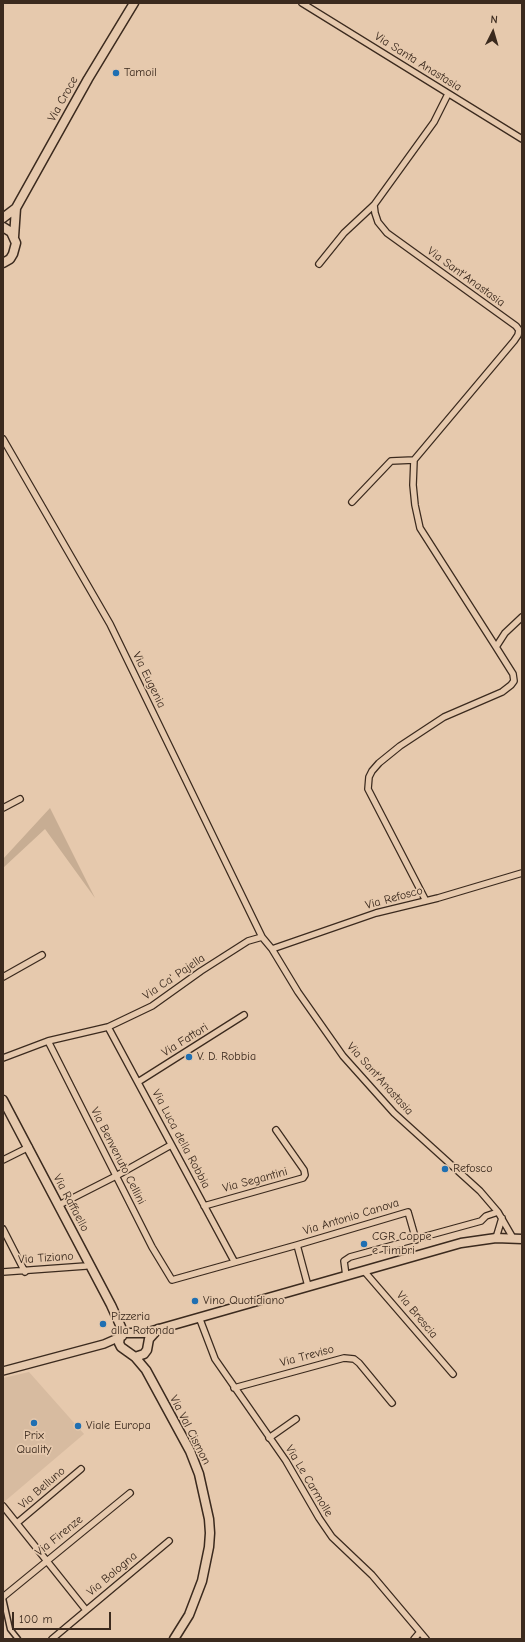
<!DOCTYPE html>
<style>
body{margin:0}
#map{position:relative;width:525px;height:1642px;overflow:hidden;background:#e6c9ad;font-family:"Comic Neue",sans-serif}
canvas{display:block}
.frame{position:absolute;inset:0;border:4px solid #3b2a1e;pointer-events:none}
.north{position:absolute;left:473px;top:12px;width:40px;height:40px;-webkit-text-stroke:3px #e6c9ad;paint-order:stroke;rotate:5deg;font-size:11px;font-weight:700;line-height:16px;text-align:center;color:#3b2a1e}
.north::after{content:'';display:block;margin:auto;width:14px;height:18px;background:#3b2a1e;clip-path:polygon(50% 0,100% 100%,50% 72%,0 100%)}
.scale{position:absolute;left:12px;top:1612px;width:99px;height:18px;box-sizing:border-box;border:2px solid #3b2a1e;border-top:0;padding-left:5px;font-size:12px;line-height:14px;white-space:nowrap;color:#3b2a1e;-webkit-text-stroke:3px #e6c9ad;paint-order:stroke}
</style>
<div id="map">
<canvas width="525" height="1642"></canvas>
<div class="frame"></div>
<div class="north">N</div>
<div class="scale">100 m</div>
</div>
<script>
const context = document.querySelector('canvas').getContext('2d');
context.lineJoin = 'round';
function fill(path, color) { context.fillStyle = color; context.fill(path, 'evenodd'); }
const toPath = rows => new Path2D(rows.map(r => 'M' + r).join(''));
function trace(path, color, width, dash) { context.strokeStyle = color; context.lineWidth = width; context.lineCap = dash ? 'butt' : 'round'; context.setLineDash(dash || []); context.stroke(path); }
function label(font, color, halo, rows, align = 'center') {
  context.font = font + ' "Comic Neue",sans-serif'; context.lineWidth = 3.5; context.setLineDash([]); context.textBaseline = 'middle'; context.strokeStyle = halo; context.fillStyle = color; for (const [text, x, y, turn = 0] of rows) {
    context.save(); context.translate(x, y); context.rotate((+turn || 0) * Math.PI / 180); context.textAlign = isNaN(turn) ? turn : align; if (halo) context.strokeText(text, 0, 0); context.fillText(text, 0, 0); context.restore();
  }
}
fill(toPath([
 [29,1372,84,1434,4,1502,3,1501,3,1378]
]), '#d7bba0');
fill(toPath([
 [50,808,95,898,45,829,3,868,3,859]
]), '#c7ad93');
const pedestrian = toPath([
 [3,1598,10,1629,18,1639]
]);
const minor = toPath([
 [302,3,522,139],
 [374,205,375,213,378,222,387,233,516,326,519,330,518,335,514,341,414,460,413,485,415,505,420,528,496,647],
 [319,264,344,233,374,205,434,122,448,94],
 [3,439,110,624,262,937,272,949,298,992,343,1056,394,1113,480,1191,498,1212,513,1238],
 [352,502,391,461,414,460],
 [3,808,20,799],
 [426,901,368,789,369,777,372,771,379,763,400,746,444,717,502,692,511,685,514,681,513,674,496,647,505,633,522,617],
 [272,949,376,913,438,898,522,873],
 [3,977,42,955],
 [108,1027,234,1261],
 [48,1041,152,1247,172,1280,297,1245,408,1212,416,1240],
 [3,1058,48,1041,108,1027,152,1006,201,971,248,941,262,937],
 [138,1082,244,1015],
 [3,1160,29,1147],
 [59,1205,116,1176,171,1145],
 [204,1206,303,1178,305,1175,304,1170,276,1130],
 [3,1229,25,1272],
 [496,1238,502,1218],
 [297,1245,308,1286],
 [364,1271,453,1374],
 [3,1272,86,1266,89,1264],
 [346,1276,344,1261,350,1257,481,1221,486,1216,498,1212],
 [199,1317,215,1359,286,1461,319,1518,332,1537,372,1575,426,1639],
 [234,1388,344,1358,354,1359,359,1363,392,1403],
 [269,1438,296,1419],
 [3,1506,86,1610],
 [17,1523,81,1469],
 [3,1597,130,1493],
 [52,1639,169,1541],
 [414,1639,420,1632]
]);
const tertiary = toPath([
 [3,1371,104,1344,120,1337]
]);
const secondary = toPath([
 [3,218,16,208],
 [3,227,11,232,16,243,13,254,10,259,3,263],
 [14,237,16,208,88,79,134,3],
 [3,1100,111,1305,121,1327,122,1336],
 [158,1329,149,1339,147,1350,144,1354,135,1357,121,1347,119,1343,120,1337,125,1333,145,1333,461,1243,496,1238,522,1239],
 [135,1357,146,1370,190,1451,199,1474,209,1519,210,1533,209,1547,202,1581,189,1615,174,1639]
]);
trace(pedestrian, '#3b2a1e', 7);
trace(minor, '#3b2a1e', 8);
trace(tertiary, '#3b2a1e', 10);
trace(secondary, '#3b2a1e', 11);
trace(pedestrian, '#e6c9ad', 4);
trace(minor, '#e6c9ad', 5.5);
trace(tertiary, '#e6c9ad', 7);
trace(secondary, '#e6c9ad', 8);
for (const [x, y, r, color] of [
 [116,73,4,"#1f6fb2"],
 [189,1057,4,"#1f6fb2"],
 [445,1169,4,"#1f6fb2"],
 [364,1244,4,"#1f6fb2"],
 [195,1301,4,"#1f6fb2"],
 [103,1324,4,"#1f6fb2"],
 [34,1423,4,"#1f6fb2"],
 [78,1426,4,"#1f6fb2"]
]) { const dot = new Path2D(); dot.arc(x, y, r, 0, 2 * Math.PI); context.fillStyle = color; context.fill(dot); trace(dot, '#e6c9ad', 1.5); }
label('12px', '#3b2a1e', '#e6c9ad', [
 ["Via Santa Anastasia",418,62,32],
 ["Via Croce",63,99,-61],
 ["Via Sant'Anastasia",466,277,36],
 ["Via Eugenia",149,680,64],
 ["Via Refosco",394,898,-15],
 ["Via Ca' Pajella",174,977,-34],
 ["Via Fattori",185,1040,-32],
 ["Via Sant'Anastasia",380,1079,48],
 ["Via Luca della Robbia",181,1139,62],
 ["Via Benvenuto Cellini",118,1156,63],
 ["Via Segantini",255,1180,-15],
 ["Via Raffaello",71,1203,62],
 ["Via Antonio Canova",351,1217,-17],
 ["Via Tiziano",46,1258,-4],
 ["Via Brescia",417,1315,50],
 ["Via Treviso",307,1356,-15],
 ["Via Val Cismon",190,1430,63],
 ["Via Le Carmolle",309,1481,59],
 ["Via Belluno",42,1488,-41],
 ["Via Firenze",59,1536,-39],
 ["Via Bologna",112,1574,-40]
]);
label('12px', '#3b2a1e', '#e6c9ad', [
 ["Tamoil",124,73],
 ["V. D. Robbia",197,1057],
 ["Refosco",453,1169],
 ["CGR Coppe",372,1237],
 ["e Timbri",372,1251],
 ["Vino Quotidiano",203,1301],
 ["Pizzeria",111,1317],
 ["alla Rotonda",111,1331],
 ["Viale Europa",86,1426],
 ["Prix",34,1436,"center"],
 ["Quality",34,1450,"center"]
], 'left');
</script>
